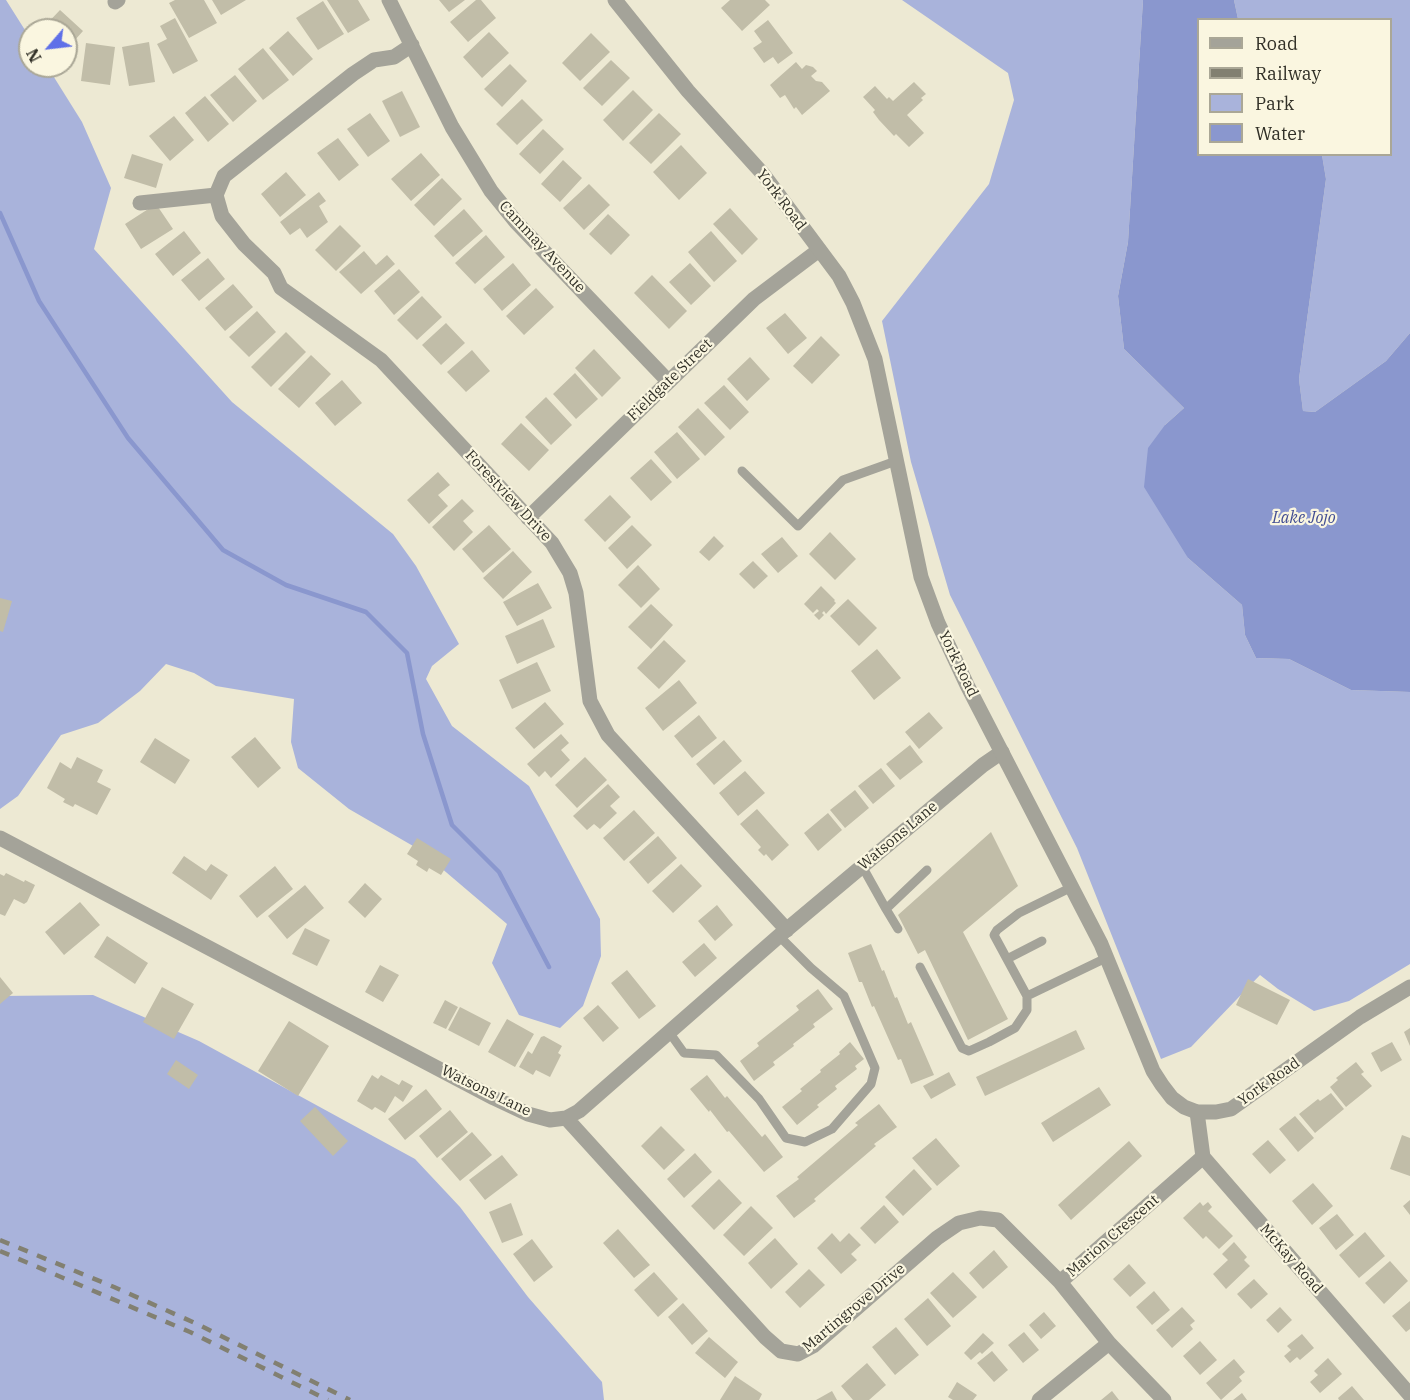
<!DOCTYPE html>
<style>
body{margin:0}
#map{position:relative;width:1410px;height:1400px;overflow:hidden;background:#ede9d3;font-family:"IBM Plex Serif",serif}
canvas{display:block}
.legend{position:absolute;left:1197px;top:18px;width:195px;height:138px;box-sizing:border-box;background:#faf6e0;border:2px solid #aaa796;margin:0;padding:8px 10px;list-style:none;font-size:18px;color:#313027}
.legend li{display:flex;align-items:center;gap:12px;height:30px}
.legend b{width:30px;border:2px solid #aaa796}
.north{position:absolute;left:18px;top:18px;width:60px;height:60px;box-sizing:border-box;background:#faf6e0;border:2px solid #aaa796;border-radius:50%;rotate:242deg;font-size:16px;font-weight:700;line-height:24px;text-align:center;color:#313027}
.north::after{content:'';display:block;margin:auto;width:21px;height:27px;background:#5f70e8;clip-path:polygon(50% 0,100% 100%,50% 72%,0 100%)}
</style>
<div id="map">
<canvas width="1410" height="1400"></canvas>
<ul class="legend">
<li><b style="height:8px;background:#a4a399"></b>Road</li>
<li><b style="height:8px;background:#828071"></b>Railway</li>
<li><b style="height:16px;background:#a9b3db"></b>Park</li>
<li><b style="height:16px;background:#8a97ce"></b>Water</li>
</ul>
<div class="north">N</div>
</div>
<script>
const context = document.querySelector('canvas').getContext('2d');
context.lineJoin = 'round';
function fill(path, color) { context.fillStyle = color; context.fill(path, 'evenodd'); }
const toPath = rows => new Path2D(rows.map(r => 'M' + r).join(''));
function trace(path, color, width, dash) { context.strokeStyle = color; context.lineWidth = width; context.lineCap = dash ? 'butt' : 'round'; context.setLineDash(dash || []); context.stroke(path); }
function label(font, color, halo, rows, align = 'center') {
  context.font = font + ' "IBM Plex Serif",serif'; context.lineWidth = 4.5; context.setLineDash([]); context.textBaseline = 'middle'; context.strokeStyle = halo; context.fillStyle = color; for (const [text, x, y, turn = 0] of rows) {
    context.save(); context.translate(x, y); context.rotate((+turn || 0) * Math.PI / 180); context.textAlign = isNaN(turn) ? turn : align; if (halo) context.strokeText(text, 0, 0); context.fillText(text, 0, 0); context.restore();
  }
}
fill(toPath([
 [0,0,6,0,30,38,30,66,47,66,82,122,111,188,94,249,232,402,393,534,416,566,459,644,432,666,426,679,452,726,529,786,600,919,601,956,583,1006,560,1028,519,1015,492,963,507,924,420,850,349,809,298,768,291,742,294,699,216,686,194,673,166,664,140,691,98,723,61,735,18,796,0,809],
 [902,0,1143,0,1128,242,1118,296,1124,349,1184,408,1165,425,1188,558,1242,605,1245,635,1256,658,1289,659,1351,690,1410,692,1410,964,1349,1001,1314,1011,1278,989,1260,975,1191,1047,1161,1059,1077,848,950,595,911,462,882,321,989,184,1014,100,1008,73],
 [1234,0,1410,0,1410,333,1386,361,1315,412,1303,411,1299,379,1326,179,1322,155,1390,154,1390,20,1238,19],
 [93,995,199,1041,415,1159,460,1207,528,1297,602,1382,604,1400,0,1400,0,996]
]), '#a9b3db');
fill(toPath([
 [1143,0,1234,0,1238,19,1198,20,1198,154,1322,155,1326,179,1299,379,1303,411,1315,412,1386,361,1410,333,1410,692,1351,690,1289,659,1256,658,1245,635,1242,605,1188,558,1144,487,1148,448,1165,425,1184,408,1124,349,1118,296,1128,242]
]), '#8a97ce');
trace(toPath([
 [0,213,39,301,128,438,223,550,286,585,366,612,407,653,423,734,452,825,499,872,549,967]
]), '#8a97ce', 4.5);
fill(toPath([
 [175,0,204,0,217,23,189,38,169,3],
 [212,0,246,0,221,15],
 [327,0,358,0,370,20,348,33],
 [439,0,465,0,449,12],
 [476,0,481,0,496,18,468,42,450,22],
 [730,0,765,0,770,5,742,31,721,8],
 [323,1,344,34,318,50,296,18],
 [60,10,83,31,66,50,66,30,41,30],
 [175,18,198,61,173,74,157,44,167,39,160,26],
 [768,20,793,53,778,64,773,57,764,63,753,48,762,42,754,31],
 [288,31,313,59,293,76,269,48],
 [489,32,509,53,482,78,463,57],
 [591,33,610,52,580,81,562,63],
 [149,42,155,82,129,86,122,47],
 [86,43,115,47,110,85,81,81],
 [263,48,289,80,263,100,238,69],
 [611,60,630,78,602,106,583,88],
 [796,62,802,69,806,65,813,67,817,71,811,76,816,81,822,82,830,91,802,115,796,107,794,109,785,95,780,98,770,85],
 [510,64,527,81,502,107,484,89],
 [235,75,257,101,233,122,210,95],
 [914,82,926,94,921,98,923,100,907,115,924,133,909,147,896,134,894,136,879,120,873,112,875,110,863,97,875,86,887,99,889,97,893,101],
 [633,90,653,110,623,141,603,120],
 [402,91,420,127,400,137,382,101],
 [205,96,229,124,208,142,185,113],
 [522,99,543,120,517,145,496,124],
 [370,113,390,141,368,157,347,129],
 [659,113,681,134,651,164,629,143],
 [174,116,194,140,170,161,149,136],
 [543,129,564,149,540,174,519,154],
 [338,138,359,165,339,181,317,153],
 [681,145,707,173,679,200,653,172],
 [421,153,440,175,411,201,391,179],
 [132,154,163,164,156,188,124,178],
 [563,160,582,178,560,202,541,184],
 [286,172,306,195,280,217,261,194],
 [442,178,462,199,434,226,414,205],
 [589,184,610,205,584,230,563,208],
 [319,192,326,201,319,206,328,222,307,238,300,228,290,235,280,222],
 [156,204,173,229,141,249,125,224],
 [730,208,758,239,742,255,713,224],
 [464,209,483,231,453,257,434,236],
 [608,214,630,235,611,255,589,234],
 [340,225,361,246,336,271,315,250],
 [184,231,201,253,173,276,155,254],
 [711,231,737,261,714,282,688,252],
 [486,235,505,257,475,284,455,263],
 [364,251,376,265,387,255,395,264,361,294,339,272],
 [208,258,225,279,199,301,181,280],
 [513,263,531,285,502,311,483,289],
 [690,263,711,286,691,305,669,282],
 [399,269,420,292,394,315,374,291],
 [652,275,687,311,669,329,634,293],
 [233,284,253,307,225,331,205,308],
 [536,288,554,307,524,335,506,316],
 [422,296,442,317,417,340,397,320],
 [257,311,276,332,249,357,229,337],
 [785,313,807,338,788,354,766,328],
 [446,323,465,343,441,365,422,345],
 [286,332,306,352,271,387,251,367],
 [821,336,840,355,812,384,793,366],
 [594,349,621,378,602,397,575,368],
 [472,350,490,371,466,392,447,372],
 [311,355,331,374,299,408,278,389],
 [750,357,770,379,747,401,727,379],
 [575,373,598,399,576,419,553,394],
 [342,380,362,403,335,426,315,403],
 [724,385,749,412,730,430,704,403],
 [546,397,572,425,551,445,525,417],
 [698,408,725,437,705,456,678,427],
 [521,423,549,450,529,471,501,444],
 [677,432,700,459,677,479,654,452],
 [651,459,672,482,651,501,630,478],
 [438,472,450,485,438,495,448,506,429,524,407,500],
 [610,495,631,517,605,542,584,520],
 [462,499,474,511,463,521,473,532,454,551,432,527],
 [489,525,511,549,483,573,462,549],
 [632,525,652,545,627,569,608,548],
 [830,532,856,559,835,580,809,554],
 [714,536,724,546,709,561,699,552],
 [782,537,798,556,778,573,761,554],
 [513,551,532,572,503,599,483,578],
 [753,561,768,576,754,589,739,574],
 [638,565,660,589,641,608,618,585],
 [538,583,552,608,517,626,503,602],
 [821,586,835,600,834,601,836,603,826,614,824,611,822,613,824,615,819,620,814,615,819,611,817,609,813,613,804,604],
 [0,598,12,601,3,632,0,631],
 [848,599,877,628,859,646,830,616],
 [651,604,673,625,651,649,628,627],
 [543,619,555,647,517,664,505,636],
 [664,640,686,661,659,689,637,668],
 [877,649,901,678,874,700,851,671],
 [537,662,551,691,512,709,499,680],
 [679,680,697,703,663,731,645,708],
 [545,702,564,724,534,749,515,728],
 [929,712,943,728,919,749,905,732],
 [699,715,717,738,692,758,674,736],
 [561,734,569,743,561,750,570,760,551,778,545,771,539,777,527,764],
 [255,737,281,768,258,788,231,757],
 [155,738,190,760,175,784,140,762],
 [724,740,742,761,714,785,696,764],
 [910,745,923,762,900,780,886,764],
 [77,757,103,770,97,782,111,789,97,815,75,804,73,807,63,802,65,799,47,788,60,762,71,769],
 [585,757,607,780,577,808,555,785],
 [881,768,895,786,873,804,858,786],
 [745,771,765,793,738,816,719,793],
 [608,784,620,797,610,806,617,813,600,829,594,824,587,830,573,816],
 [855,790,869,808,845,828,830,810],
 [757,809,789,845,772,861,766,854,764,856,758,850,761,847,740,824],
 [634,810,655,833,624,861,603,838],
 [828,813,842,830,818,851,804,833],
 [991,832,1018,886,963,932,1008,1019,968,1040,925,950,918,954,898,915],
 [658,836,677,858,648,884,629,862],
 [417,838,451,859,441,875,429,868,427,872,416,865,418,861,407,854],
 [184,856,206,871,211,864,228,875,211,900,172,873],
 [681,864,702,886,673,913,652,891],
 [275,866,293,889,257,918,239,896],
 [6,873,24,882,25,880,35,885,27,902,24,904,14,899,5,916,0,914,0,874,4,876],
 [365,883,382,899,365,918,348,902],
 [305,885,324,908,287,939,268,916],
 [80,902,100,925,64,955,45,932],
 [717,905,733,925,715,941,698,921],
 [305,928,330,940,317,966,292,954],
 [107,936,148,963,135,984,94,957],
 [704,943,717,958,695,977,682,962],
 [871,944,882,971,884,970,895,998,897,997,908,1024,911,1022,934,1075,911,1084,901,1059,898,1060,874,1006,872,1007,862,982,859,982,848,953],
 [380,965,399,975,383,1002,365,992],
 [627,970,656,1006,639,1019,611,983],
 [0,977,13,993,0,1004],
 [1248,979,1290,1000,1277,1025,1236,1005],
 [162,987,194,1004,174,1039,143,1022],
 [818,989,833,1009,813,1024,815,1027,793,1044,794,1046,773,1062,775,1065,754,1081,740,1061,759,1046,757,1043,799,1010,796,1006],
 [445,1000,458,1007,446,1029,433,1023],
 [598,1005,619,1028,603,1042,583,1018],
 [460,1007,491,1023,479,1046,448,1030],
 [507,1019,534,1034,515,1067,488,1052],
 [289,1021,329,1046,298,1096,258,1071],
 [1410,1028,1410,1046,1404,1032],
 [1076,1030,1085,1049,985,1096,976,1077],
 [544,1036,562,1046,558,1053,561,1055,550,1077,536,1070,533,1075,519,1067,528,1051,532,1054,541,1037],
 [850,1042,864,1059,855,1066,857,1069,835,1086,837,1089,817,1105,819,1107,797,1125,782,1107,802,1091,800,1089,821,1072,820,1070,840,1054,839,1052],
 [1392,1042,1402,1060,1381,1072,1371,1053],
 [176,1060,198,1075,189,1089,167,1074],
 [1356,1062,1364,1072,1361,1074,1372,1086,1346,1107,1330,1087,1338,1080,1336,1078],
 [949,1072,956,1085,931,1099,923,1086],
 [372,1075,378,1079,381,1075,399,1085,402,1080,413,1086,403,1102,395,1096,385,1113,375,1107,372,1110,357,1101],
 [707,1075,725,1098,727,1096,762,1137,765,1134,783,1157,764,1172,729,1131,727,1132,710,1110,709,1112,690,1089],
 [1099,1087,1111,1105,1053,1142,1041,1123],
 [426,1089,442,1109,405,1140,388,1119],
 [1331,1093,1344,1109,1315,1133,1299,1114,1318,1099,1320,1101],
 [879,1104,897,1127,874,1144,876,1146,814,1199,816,1201,794,1218,776,1196,799,1179,797,1177,858,1125,855,1123],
 [315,1107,348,1141,333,1156,300,1121],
 [450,1110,468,1132,437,1158,419,1136],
 [1295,1116,1314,1138,1298,1152,1279,1129],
 [661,1126,685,1150,664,1170,641,1146],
 [472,1132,492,1155,460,1181,441,1159],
 [1402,1135,1410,1138,1410,1176,1390,1169],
 [936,1138,960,1166,937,1186,912,1158],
 [1268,1140,1286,1160,1270,1174,1252,1154],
 [1129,1141,1142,1156,1071,1220,1058,1205],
 [695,1153,712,1172,684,1198,667,1179],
 [502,1155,518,1175,485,1200,469,1180],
 [914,1169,932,1189,903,1216,885,1197],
 [719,1179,742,1203,714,1230,691,1206],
 [1313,1183,1333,1206,1312,1225,1292,1201],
 [1410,1200,1410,1215,1403,1206],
 [1200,1202,1203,1206,1208,1202,1212,1207,1208,1211,1233,1236,1219,1249,1206,1236,1203,1239,1183,1218],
 [511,1203,523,1235,502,1243,489,1212],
 [884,1205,899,1222,875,1244,860,1228],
 [751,1206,773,1228,744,1256,723,1235],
 [1337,1214,1354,1235,1336,1250,1319,1228],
 [618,1229,650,1265,634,1278,603,1243],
 [1365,1232,1385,1256,1359,1278,1339,1255],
 [832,1233,840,1242,849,1233,861,1245,851,1254,857,1260,841,1274,817,1248],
 [775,1238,798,1264,771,1289,748,1263],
 [532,1239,553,1267,534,1282,513,1254],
 [1234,1242,1247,1257,1244,1260,1250,1266,1226,1289,1213,1274,1228,1260,1222,1254],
 [994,1250,1008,1267,983,1289,969,1273],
 [1390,1261,1408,1281,1384,1304,1365,1283],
 [1129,1264,1146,1283,1130,1297,1113,1279],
 [809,1269,825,1285,800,1308,785,1292],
 [654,1272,678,1299,658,1317,634,1290],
 [953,1272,977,1297,953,1318,930,1293],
 [1254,1279,1268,1294,1251,1309,1237,1294],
 [1154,1291,1170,1310,1152,1325,1136,1307],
 [928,1298,951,1326,927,1346,904,1319],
 [1410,1301,1410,1329,1406,1332,1392,1316],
 [683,1303,708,1331,692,1345,668,1317],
 [1182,1307,1195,1321,1190,1325,1193,1329,1172,1348,1156,1330],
 [1280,1307,1292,1320,1278,1333,1266,1320],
 [1044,1312,1056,1326,1041,1339,1029,1325],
 [896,1327,919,1355,895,1375,872,1347],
 [1024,1332,1039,1350,1023,1363,1008,1345],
 [983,1333,994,1343,982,1354,980,1352,971,1360,964,1353],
 [1302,1334,1314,1348,1300,1360,1297,1357,1290,1363,1284,1356,1291,1350,1287,1346],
 [709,1337,738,1362,725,1378,695,1353],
 [1200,1341,1217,1360,1200,1375,1183,1356],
 [992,1351,1008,1370,994,1382,977,1363],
 [1328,1358,1342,1374,1320,1393,1310,1382,1318,1375,1314,1371],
 [1234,1359,1245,1372,1239,1377,1242,1381,1221,1400,1206,1383],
 [867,1363,886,1385,869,1400,853,1400,841,1386],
 [735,1376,762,1394,759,1400,720,1400],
 [957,1382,977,1395,973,1400,953,1400,948,1397],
 [1352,1386,1364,1400,1339,1400,1338,1398],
 [832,1391,837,1400,816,1400],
 [1112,1391,1119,1400,1101,1400],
 [1242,1393,1247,1400,1233,1400]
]), '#c1bda8');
trace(toPath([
 [742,471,798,526,843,480,896,461],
 [862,866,886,909,927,870],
 [886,909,898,929],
 [1007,959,1042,941],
 [920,967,962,1048,969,1051,989,1042,1015,1028,1027,1010,1027,996,994,935,997,930,1019,913,1072,887],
 [1027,996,1106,958],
 [669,1032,684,1053,716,1055,759,1099,786,1138,805,1142,832,1129,871,1084,875,1068,844,996,811,968,779,936]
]), '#a4a399', 9);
trace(toPath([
 [389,0,452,127,491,191,516,222,668,381],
 [115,2,118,0],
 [412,45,394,57,374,60,353,74,224,176,216,195,222,216,244,244,274,273,281,288,381,360,552,543,570,573,576,593,590,701,608,735,787,930],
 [140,203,216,195],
 [528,518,754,299,819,250],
 [0,838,494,1098,528,1114,550,1120,566,1118,579,1111,779,936,983,765,1002,752],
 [1197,1112,1203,1157,1410,1395],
 [566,1118,765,1337,781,1351,798,1354,813,1346,937,1238,959,1223,980,1218,998,1220,1060,1282,1109,1343,1164,1400],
 [1060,1282,1203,1157],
 [1039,1400,1109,1343]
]), '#a4a399', 15);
trace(toPath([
 [615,0,688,91,763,174,839,276,853,303,875,359,921,577,938,623,967,685,1101,944,1153,1071,1162,1085,1172,1098,1184,1107,1197,1112,1216,1112,1231,1109,1360,1017,1410,987]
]), '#a4a399', 15);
trace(toPath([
 [0,1240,114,1287,195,1323,350,1400],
 [0,1251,190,1332,328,1400]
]), '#828071', 4.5, [10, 10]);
label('15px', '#313027', '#faf6e0', [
 ["York Road",781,200,53],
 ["Cammay Avenue",542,247,47],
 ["Fieldgate Street",670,380,-44],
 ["Forestview Drive",508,496,47],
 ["York Road",958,664,64],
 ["Watsons Lane",898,836,-40],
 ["York Road",1269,1082,-35],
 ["Watsons Lane",486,1091,26],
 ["Marion Crescent",1113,1236,-41],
 ["McKay Road",1291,1259,49],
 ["Martingrove Drive",854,1308,-40]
]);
label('italic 16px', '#424e93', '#faf6e0', [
 ["Lake Jojo",1304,518]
]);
</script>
